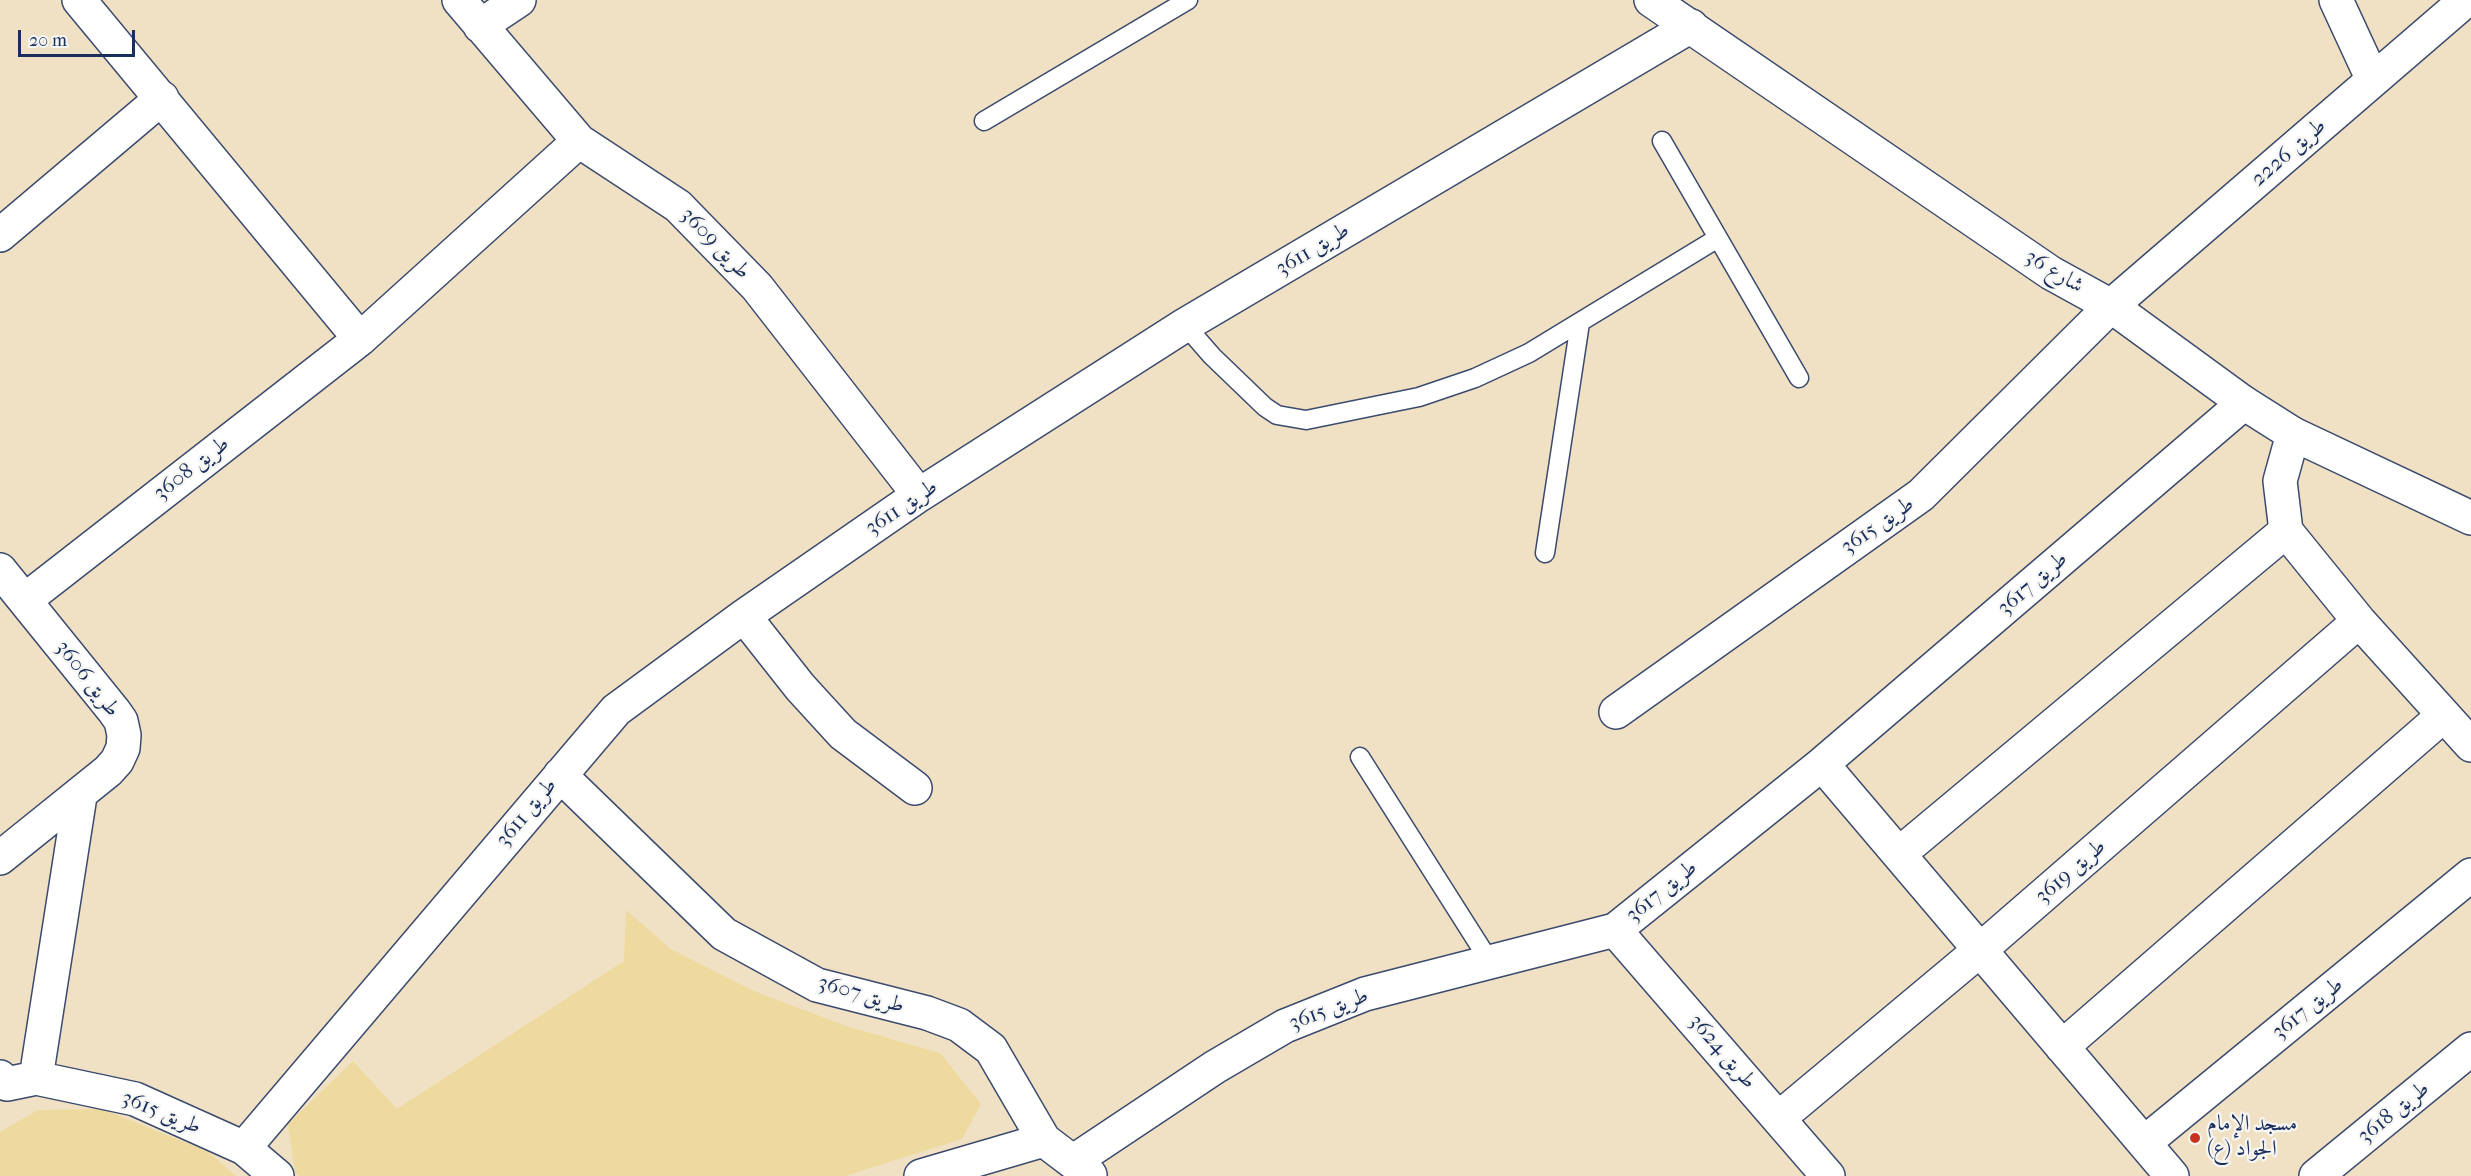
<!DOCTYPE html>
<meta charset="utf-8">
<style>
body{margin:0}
#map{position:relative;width:2471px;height:1176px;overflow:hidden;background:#f0e1c5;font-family:"IM FELL French Canon",serif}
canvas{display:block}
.scale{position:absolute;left:18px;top:30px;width:117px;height:27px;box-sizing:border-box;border:3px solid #1b2f5e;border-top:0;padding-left:8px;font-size:18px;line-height:21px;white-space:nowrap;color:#1b2f5e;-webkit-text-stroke:4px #f6f6f2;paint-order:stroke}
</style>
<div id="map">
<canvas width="2471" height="1176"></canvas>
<div class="scale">20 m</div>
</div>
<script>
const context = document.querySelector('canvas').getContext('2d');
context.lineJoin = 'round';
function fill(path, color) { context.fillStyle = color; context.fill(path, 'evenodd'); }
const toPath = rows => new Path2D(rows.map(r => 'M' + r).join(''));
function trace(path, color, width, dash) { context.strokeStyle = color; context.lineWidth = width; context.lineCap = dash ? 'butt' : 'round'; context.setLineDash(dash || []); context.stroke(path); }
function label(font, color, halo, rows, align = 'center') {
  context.font = font + ' "IM FELL French Canon",Amiri,serif'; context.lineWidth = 4.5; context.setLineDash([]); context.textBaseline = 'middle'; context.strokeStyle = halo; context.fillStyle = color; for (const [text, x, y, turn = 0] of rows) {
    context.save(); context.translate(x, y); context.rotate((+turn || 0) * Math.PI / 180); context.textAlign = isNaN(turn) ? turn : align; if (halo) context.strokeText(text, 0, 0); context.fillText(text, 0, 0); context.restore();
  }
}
fill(toPath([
 [626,910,671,949,754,991,846,1026,940,1053,981,1104,962,1139,845,1176,299,1176,295,1172,288,1124,353,1061,397,1109,624,961],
 [102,1109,207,1151,236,1176,0,1176,0,1132,38,1110]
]), '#eeda9e');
const lane = toPath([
 [984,121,1188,0],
 [1662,141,1799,378],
 [1185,325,1212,356,1265,407,1277,415,1306,420,1419,397,1475,378,1529,353,1718,238],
 [1545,553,1580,323],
 [1360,757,1490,962]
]);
const street = toPath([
 [79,0,360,339],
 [459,0,579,141,678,206,757,287,919,495],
 [2336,0,2373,80],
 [480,26,519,0],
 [0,235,162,98],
 [2293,434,2280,481,2286,531,2359,621,2471,745],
 [0,570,114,711,121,721,124,735,123,748,117,761,108,771,0,858],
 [25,600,360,339,579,141],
 [744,616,800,687,843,734,915,788],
 [1616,712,1921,495,2111,306,2466,0],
 [1822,764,2172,1176],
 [560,775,724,934,817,985,927,1013,959,1025,991,1049,1044,1140,1090,1175],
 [1899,854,2286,531],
 [1615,930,1828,1176],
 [2062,1047,2444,715],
 [0,1077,7,1084,36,1078,135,1099,244,1148,277,1176],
 [36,1078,80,796],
 [1779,1118,1980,950,2359,621],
 [2144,1143,2471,875],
 [244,1148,616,710,744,616,919,495,1185,325,1691,26],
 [1074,1161,1215,1067,1285,1026,1365,994,1615,930,1822,764,2244,403],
 [921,1176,1044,1140],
 [2316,1176,2471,1049]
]);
const secondary = toPath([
 [1651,0,2051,273,2111,306,2244,403,2293,434,2471,518]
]);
trace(lane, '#3b4a6d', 21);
trace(street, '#3b4a6d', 36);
trace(secondary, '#3b4a6d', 36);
trace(lane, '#fff', 18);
trace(street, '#fff', 33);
trace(secondary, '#fff', 33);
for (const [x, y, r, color] of [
 [2195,1138,6,"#c8321e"]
]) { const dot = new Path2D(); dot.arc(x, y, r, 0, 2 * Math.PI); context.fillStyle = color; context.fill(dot); trace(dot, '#f6f6f2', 2); }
label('22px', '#1b2f5e', '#f6f6f2', [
 ["طريق 2226",2289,153,-41],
 ["طريق 3609",715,244,46],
 ["طريق 3611",1313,250,-31],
 ["شارع 36",2054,272,31],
 ["طريق 3608",192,469,-38],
 ["طريق 3611",902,508,-34],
 ["طريق 3615",1878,526,-35],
 ["طريق 3617",2033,584,-41],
 ["طريق 3606",87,679,52],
 ["طريق 3611",527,813,-50],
 ["طريق 3619",2071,872,-41],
 ["طريق 3617",1662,892,-39],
 ["طريق 3607",861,995,16],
 ["طريق 3617",2308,1009,-39],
 ["طريق 3615",1329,1010,-21],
 ["طريق 3624",1722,1052,49],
 ["طريق 3615",161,1113,22],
 ["طريق 3618",2394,1113,-39]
]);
label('22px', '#1b2f5e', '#f6f6f2', [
 ["مسجد الإمام",2207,1125],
 ["الجواد (ع)",2207,1150]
], 'left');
</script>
